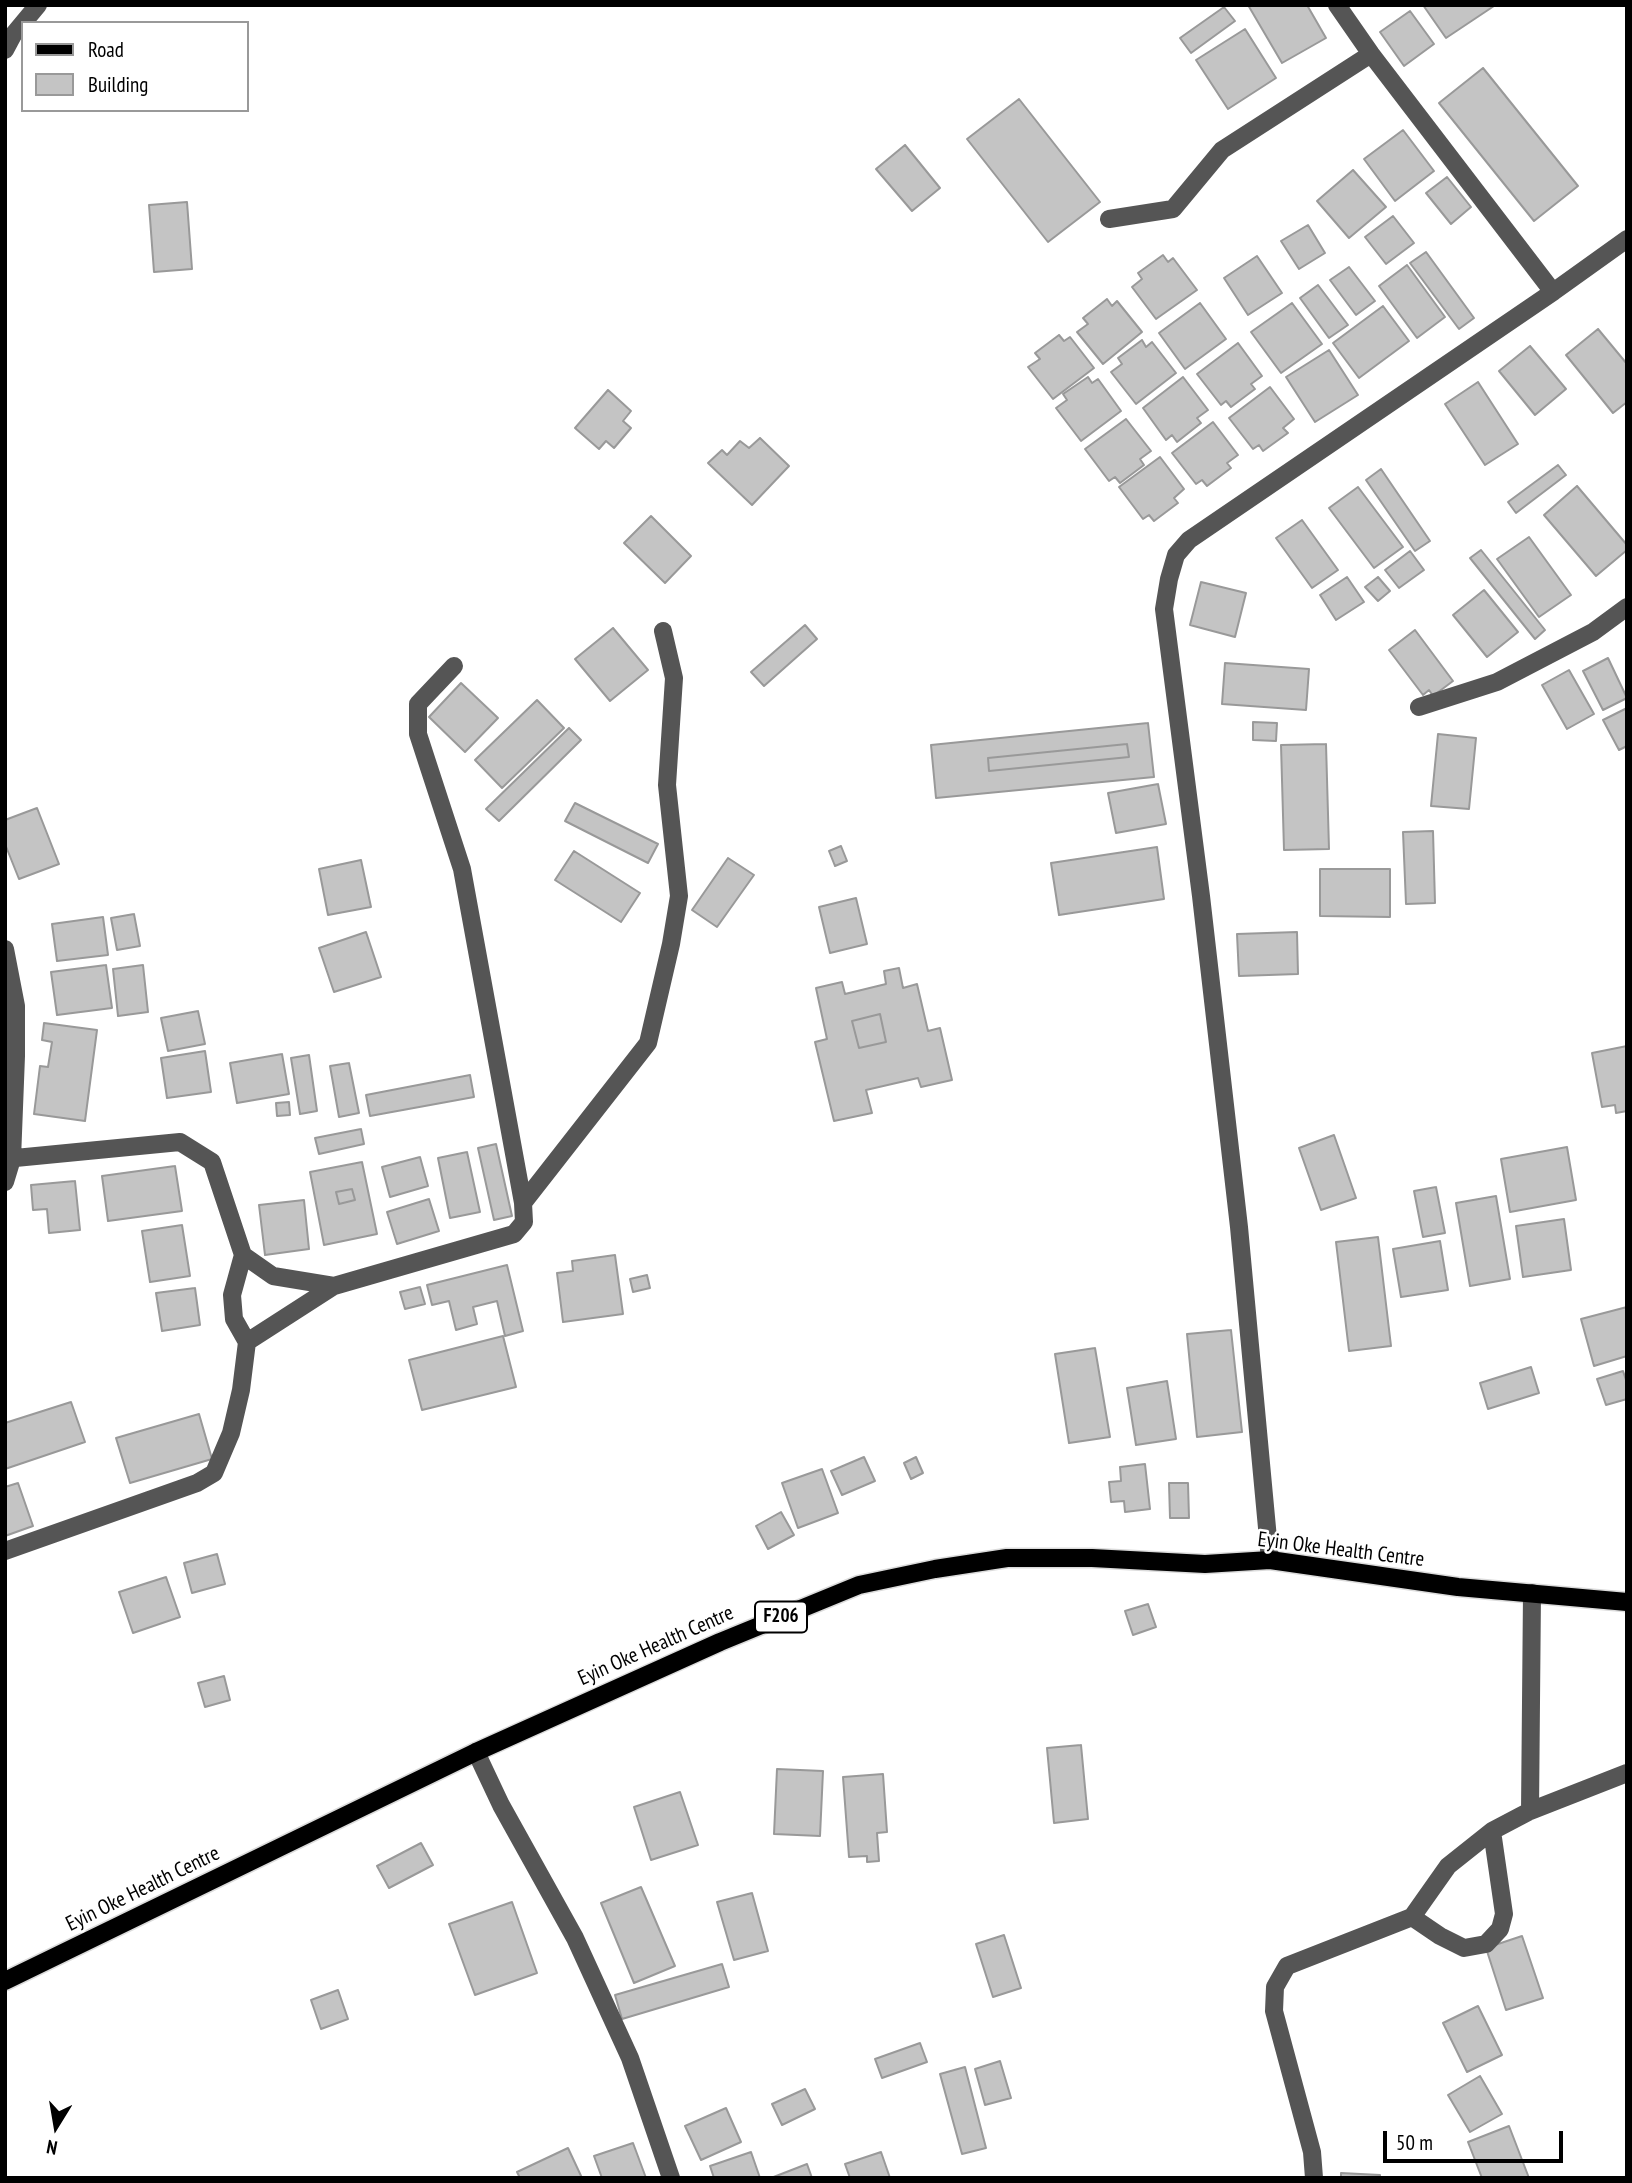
<!DOCTYPE html>
<style>
body{margin:0}
#map{position:relative;width:1632px;height:2183px;overflow:hidden;background:#fff;font-family:"PT Sans Narrow",sans-serif}
canvas{display:block}
.frame{position:absolute;inset:0;border:7px solid #000;pointer-events:none}
.legend{position:absolute;left:21px;top:21px;width:228px;height:91px;box-sizing:border-box;background:#fff;border:2px solid #999;margin:0;padding:9px 12px;list-style:none;font-size:21px;color:#000}
.legend li{display:flex;align-items:center;gap:14px;height:35px}
.legend b{width:35px;border:2px solid #999}
.north{position:absolute;left:21px;top:2092px;width:70px;height:70px;-webkit-text-stroke:5px #fff;paint-order:stroke;rotate:191deg;font-size:19px;font-weight:700;line-height:28px;text-align:center;color:#000}
.north::after{content:'';display:block;margin:auto;width:24px;height:32px;background:#000;clip-path:polygon(50% 0,100% 100%,50% 72%,0 100%)}
.scale{position:absolute;left:1383px;top:2131px;width:180px;height:32px;box-sizing:border-box;border:4px solid #000;border-top:0;padding-left:9px;font-size:21px;line-height:24px;white-space:nowrap;color:#000;-webkit-text-stroke:5px #fff;paint-order:stroke}
</style>
<div id="map">
<canvas width="1632" height="2183"></canvas>
<div class="frame"></div>
<ul class="legend">
<li><b style="height:9px;background:#000"></b>Road</li>
<li><b style="height:19px;background:#c4c4c4"></b>Building</li>
</ul>
<div class="north">N</div>
<div class="scale">50 m</div>
</div>
<script>
const context = document.querySelector('canvas').getContext('2d');
context.lineJoin = 'round';
function fill(path, color) { context.fillStyle = color; context.fill(path, 'evenodd'); }
const toPath = rows => new Path2D(rows.map(r => 'M' + r).join(''));
function trace(path, color, width, dash) { context.strokeStyle = color; context.lineWidth = width; context.lineCap = dash ? 'butt' : 'round'; context.setLineDash(dash || []); context.stroke(path); }
function label(font, color, halo, rows, align = 'center') {
  context.font = font + ' "PT Sans Narrow",sans-serif'; context.lineWidth = 5; context.setLineDash([]); context.textBaseline = 'middle'; context.strokeStyle = halo; context.fillStyle = color; for (const [text, x, y, turn = 0] of rows) {
    context.save(); context.translate(x, y); context.rotate((+turn || 0) * Math.PI / 180); context.textAlign = isNaN(turn) ? turn : align; if (halo) context.strokeText(text, 0, 0); context.fillText(text, 0, 0); context.restore();
  }
}
const building = toPath([
 [1248,5,1307,5,1326,38,1282,63,1248,5],
 [1423,5,1494,5,1494,6,1446,38,1423,5],
 [1224,7,1235,21,1191,53,1180,38,1224,7],
 [1410,11,1434,44,1404,66,1380,32,1410,11],
 [1245,29,1276,78,1228,109,1196,60,1245,29],
 [1483,68,1578,186,1534,221,1439,103,1483,68],
 [1019,99,1100,202,1048,242,967,139,1019,99],
 [1403,130,1434,171,1395,201,1364,159,1403,130],
 [905,145,940,188,912,211,876,169,905,145],
 [1353,170,1386,207,1349,238,1317,201,1353,170],
 [1447,177,1471,207,1451,224,1426,193,1447,177],
 [187,202,192,269,154,272,149,205,187,202],
 [1393,216,1414,243,1386,264,1365,237,1393,216],
 [1308,225,1325,253,1299,269,1281,241,1308,225],
 [1426,252,1474,318,1459,329,1410,263,1426,252],
 [1163,255,1168,262,1173,258,1197,290,1156,319,1132,287,1142,279,1138,273,1163,255],
 [1257,256,1282,293,1248,315,1224,278,1257,256],
 [1407,265,1445,317,1417,338,1379,286,1407,265],
 [1349,267,1375,301,1356,315,1330,280,1349,267],
 [1318,285,1348,325,1329,338,1300,298,1318,285],
 [1107,299,1112,306,1117,301,1142,332,1103,364,1077,332,1088,324,1083,318,1107,299],
 [1200,303,1226,339,1185,369,1159,333,1200,303],
 [1292,303,1322,344,1281,373,1251,332,1292,303],
 [1383,306,1409,341,1359,378,1333,343,1383,306],
 [1598,329,1627,364,1627,402,1613,413,1566,355,1598,329],
 [1059,335,1064,341,1070,337,1094,368,1053,399,1028,367,1040,359,1035,353,1059,335],
 [1142,340,1146,347,1152,342,1176,373,1136,404,1111,372,1122,364,1118,358,1142,340],
 [1238,343,1262,376,1251,384,1255,389,1231,407,1226,401,1221,405,1197,374,1238,343],
 [1530,346,1566,389,1535,415,1499,371,1530,346],
 [1329,350,1358,395,1315,422,1286,377,1329,350],
 [1088,377,1092,383,1098,379,1121,411,1081,441,1056,408,1067,400,1063,394,1088,377],
 [1183,377,1208,410,1197,418,1201,423,1177,442,1172,435,1166,440,1143,408,1183,377],
 [1478,382,1518,444,1485,465,1445,404,1478,382],
 [1270,387,1294,419,1283,428,1288,433,1263,451,1259,445,1253,449,1229,418,1270,387],
 [608,390,631,411,623,421,631,428,614,448,606,441,599,449,575,428,608,390],
 [1126,419,1151,451,1140,459,1144,465,1120,483,1115,477,1109,481,1085,449,1126,419],
 [1213,422,1238,455,1227,463,1231,468,1207,486,1202,480,1196,484,1172,453,1213,422],
 [760,438,789,466,752,505,708,463,722,450,727,455,740,441,749,448,760,438],
 [1160,457,1184,489,1174,498,1178,503,1154,521,1149,515,1143,519,1119,487,1160,457],
 [1558,465,1566,475,1516,513,1508,502,1558,465],
 [1381,469,1430,541,1415,551,1366,480,1381,469],
 [1577,486,1627,545,1627,550,1596,576,1544,515,1577,486],
 [1358,487,1403,547,1374,568,1329,508,1358,487],
 [651,516,691,556,665,583,624,543,651,516],
 [1302,520,1338,570,1312,588,1276,538,1302,520],
 [1529,537,1571,595,1539,617,1497,559,1529,537],
 [1481,550,1545,630,1535,639,1470,558,1481,550],
 [1410,551,1424,570,1399,588,1385,570,1410,551],
 [1347,577,1364,602,1336,620,1320,595,1347,577],
 [1378,577,1390,591,1378,601,1365,587,1378,577],
 [1201,582,1246,593,1235,637,1190,625,1201,582],
 [1484,590,1518,632,1487,657,1453,615,1484,590],
 [805,625,817,639,764,686,751,672,805,625],
 [613,628,648,670,610,701,575,659,613,628],
 [1415,630,1453,681,1433,696,1429,690,1423,695,1389,650,1415,630],
 [1608,658,1627,698,1603,710,1583,671,1608,658],
 [1225,663,1309,669,1306,710,1222,704,1225,663],
 [1569,670,1594,714,1567,729,1542,685,1569,670],
 [461,683,498,718,465,752,429,717,461,683],
 [537,700,564,728,502,788,475,760,537,700],
 [1627,708,1627,746,1619,750,1603,720,1627,708],
 [1253,722,1277,723,1276,741,1253,740,1253,722],
 [1148,723,1154,777,936,798,931,745,1148,723],
 [1127,744,1129,757,989,771,988,758,1127,744],
 [569,728,581,740,499,821,486,809,569,728],
 [1438,734,1476,738,1469,809,1431,806,1438,734],
 [1127,744,1129,757,989,771,988,758,1127,744],
 [1326,744,1329,849,1284,850,1281,745,1326,744],
 [1158,784,1166,824,1116,833,1108,793,1158,784],
 [575,803,658,844,648,863,565,821,575,803],
 [37,808,59,864,19,879,5,844,5,820,37,808],
 [1433,831,1435,903,1406,904,1403,832,1433,831],
 [841,846,847,861,835,866,829,851,841,846],
 [1157,847,1164,899,1059,915,1051,863,1157,847],
 [574,851,640,893,621,922,555,880,574,851],
 [728,858,754,875,717,927,692,910,728,858],
 [361,860,371,907,328,915,319,869,361,860],
 [1320,869,1390,869,1390,917,1320,916,1320,869],
 [856,898,867,944,830,953,819,907,856,898],
 [134,914,140,946,117,950,111,918,134,914],
 [103,917,108,955,57,961,52,924,103,917],
 [366,932,381,977,334,992,319,948,366,932],
 [1297,932,1298,974,1239,976,1237,934,1297,932],
 [106,965,112,1008,57,1015,51,972,106,965],
 [143,965,148,1012,118,1016,113,969,143,965],
 [899,968,903,988,917,984,928,1031,940,1028,952,1080,921,1087,918,1078,866,1090,872,1113,834,1121,815,1042,827,1039,816,988,842,982,845,994,886,984,884,971,899,968],
 [880,1014,886,1042,859,1048,852,1021,880,1014],
 [198,1011,205,1044,168,1051,161,1018,198,1011],
 [880,1014,886,1042,859,1048,852,1021,880,1014],
 [44,1023,97,1030,85,1121,34,1114,40,1066,48,1067,52,1042,42,1040,44,1023],
 [1627,1046,1627,1111,1616,1113,1615,1105,1602,1107,1592,1053,1627,1046],
 [205,1051,211,1092,167,1098,161,1058,205,1051],
 [282,1054,289,1094,237,1103,230,1063,282,1054],
 [309,1055,317,1111,300,1114,291,1058,309,1055],
 [349,1063,359,1113,339,1117,330,1066,349,1063],
 [470,1075,474,1097,370,1116,366,1095,470,1075],
 [289,1102,290,1115,277,1116,276,1103,289,1102],
 [361,1129,364,1144,319,1154,315,1138,361,1129],
 [1334,1135,1356,1198,1321,1210,1299,1148,1334,1135],
 [496,1144,512,1216,494,1220,478,1148,496,1144],
 [1567,1147,1576,1200,1510,1212,1501,1159,1567,1147],
 [467,1152,480,1212,450,1218,438,1158,467,1152],
 [420,1157,428,1186,390,1197,382,1167,420,1157],
 [362,1162,377,1234,324,1245,310,1172,362,1162],
 [352,1189,355,1200,339,1204,336,1192,352,1189],
 [175,1166,182,1211,108,1221,102,1176,175,1166],
 [75,1181,80,1230,49,1233,47,1209,33,1210,31,1185,75,1181],
 [1436,1187,1445,1233,1423,1237,1414,1191,1436,1187],
 [352,1189,355,1200,339,1204,336,1192,352,1189],
 [1496,1196,1510,1279,1470,1286,1456,1203,1496,1196],
 [429,1199,439,1231,397,1244,387,1212,429,1199],
 [304,1200,309,1249,265,1255,259,1205,304,1200],
 [1564,1219,1571,1270,1523,1277,1516,1226,1564,1219],
 [182,1225,190,1276,150,1282,142,1231,182,1225],
 [1378,1237,1391,1346,1349,1351,1336,1242,1378,1237],
 [1440,1241,1448,1290,1401,1297,1393,1249,1440,1241],
 [615,1255,623,1314,563,1322,557,1273,573,1271,572,1261,615,1255],
 [507,1265,523,1331,505,1336,497,1301,473,1307,477,1324,456,1330,449,1301,432,1305,427,1285,507,1265],
 [647,1275,650,1288,633,1292,630,1279,647,1275],
 [420,1287,425,1304,405,1309,400,1292,420,1287],
 [195,1288,200,1325,162,1331,156,1293,195,1288],
 [1627,1307,1627,1356,1594,1366,1581,1319,1627,1307],
 [1231,1330,1242,1432,1197,1437,1187,1334,1231,1330],
 [503,1336,516,1387,422,1410,409,1360,503,1336],
 [1095,1348,1110,1437,1069,1443,1055,1354,1095,1348],
 [1531,1367,1539,1393,1488,1409,1480,1383,1531,1367],
 [1623,1371,1627,1383,1627,1399,1606,1405,1597,1379,1623,1371],
 [1167,1381,1176,1439,1136,1445,1127,1388,1167,1381],
 [71,1402,85,1442,5,1469,5,1423,71,1402],
 [199,1414,212,1459,130,1483,116,1438,199,1414],
 [864,1457,875,1481,842,1495,831,1471,864,1457],
 [916,1457,923,1473,911,1479,904,1463,916,1457],
 [1145,1464,1150,1509,1125,1512,1124,1501,1111,1502,1109,1482,1121,1481,1120,1467,1145,1464],
 [822,1469,838,1513,798,1528,782,1483,822,1469],
 [18,1483,33,1526,5,1536,5,1487,18,1483],
 [1169,1483,1188,1483,1189,1518,1170,1518,1169,1483],
 [781,1512,794,1535,768,1549,756,1526,781,1512],
 [217,1554,225,1584,192,1593,184,1563,217,1554],
 [166,1577,180,1617,133,1633,119,1592,166,1577],
 [1148,1604,1156,1627,1133,1635,1125,1611,1148,1604],
 [224,1676,230,1700,205,1707,198,1683,224,1676],
 [1081,1745,1088,1819,1054,1823,1047,1748,1081,1745],
 [777,1769,823,1771,820,1836,774,1834,777,1769],
 [883,1774,887,1832,877,1833,879,1861,867,1862,867,1856,849,1857,843,1777,883,1774],
 [680,1792,698,1845,651,1860,634,1807,680,1792],
 [421,1843,433,1865,389,1888,377,1866,421,1843],
 [641,1887,675,1966,634,1983,601,1903,641,1887],
 [752,1893,768,1951,734,1960,717,1902,752,1893],
 [512,1902,537,1973,475,1995,449,1924,512,1902],
 [1004,1935,1021,1988,993,1997,976,1944,1004,1935],
 [1522,1936,1543,1998,1506,2010,1486,1948,1522,1936],
 [722,1964,729,1987,622,2019,615,1995,722,1964],
 [338,1990,348,2019,321,2029,311,2000,338,1990],
 [1478,2006,1502,2055,1467,2072,1443,2023,1478,2006],
 [920,2043,927,2062,882,2078,875,2059,920,2043],
 [1000,2061,1011,2098,985,2105,975,2069,1000,2061],
 [965,2067,986,2148,962,2154,940,2074,965,2067],
 [1480,2076,1502,2114,1470,2132,1448,2095,1480,2076],
 [805,2089,815,2109,782,2125,772,2104,805,2089],
 [726,2108,741,2142,701,2160,685,2126,726,2108],
 [1509,2126,1529,2178,1482,2178,1468,2142,1509,2126],
 [633,2143,646,2178,602,2178,594,2156,633,2143],
 [568,2148,582,2178,520,2178,517,2172,568,2148],
 [751,2152,760,2178,714,2178,710,2166,751,2152],
 [881,2152,890,2178,850,2178,845,2164,881,2152],
 [807,2164,812,2178,771,2178,807,2164],
 [1341,2173,1380,2175,1380,2178,1341,2178,1341,2173]
]);
fill(building, '#c4c4c4');
trace(building, '#999', 2);
const major = toPath([
 [5,1981,476,1752,720,1642,859,1585,935,1569,1007,1558,1092,1558,1205,1564,1270,1560,1458,1587,1627,1602]
]);
trace(major, '#dbdbdb', 21);
trace(toPath([
 [1337,5,1371,54,1553,292],
 [23,23,38,5],
 [5,50,13,35,23,23],
 [1109,219,1173,209,1222,150,1371,54],
 [454,666,418,704,418,734,462,869,523,1203],
 [1419,707,1497,682,1593,632,1627,607],
 [5,949,16,1006,16,1056,12,1159,5,1182],
 [5,1159,180,1142,212,1162,243,1255,232,1295,234,1319,247,1342,241,1390,231,1433,214,1473,197,1483,5,1551],
 [243,1255,273,1276,334,1286],
 [247,1342,334,1286,514,1234,524,1222,523,1203,648,1043,671,944,679,896,667,785,674,678,663,631],
 [1270,1560,1239,1227,1201,896,1164,609,1169,579,1176,555,1189,540,1553,292,1627,239],
 [476,1752,501,1805,575,1938,630,2058,671,2178],
 [1530,1811,1532,1593],
 [1412,1917,1440,1936,1464,1948,1486,1944,1500,1929,1504,1914,1492,1831],
 [1314,2178,1312,2152,1274,2011,1275,1987,1287,1966,1412,1917,1448,1866,1492,1831,1530,1811,1627,1773]
]), '#555', 18);
trace(major, '#000', 18);
for (const [x, y, w] of [
 [781,1617,52]
]) { const box = new Path2D(); box.roundRect(x - w / 2, y - 15.5, w, 31, 5); context.fillStyle = '#fff'; context.fill(box); trace(box, '#000', 2); }
label('bold 19px', '#000', null, [
 ["F206",781,1617]
]);
label('21px', '#000', '#fff', [
 ["Eyin Oke Health Centre",1341,1550,7],
 ["Eyin Oke Health Centre",656,1646,-24],
 ["Eyin Oke Health Centre",143,1889,-26]
]);
</script>
